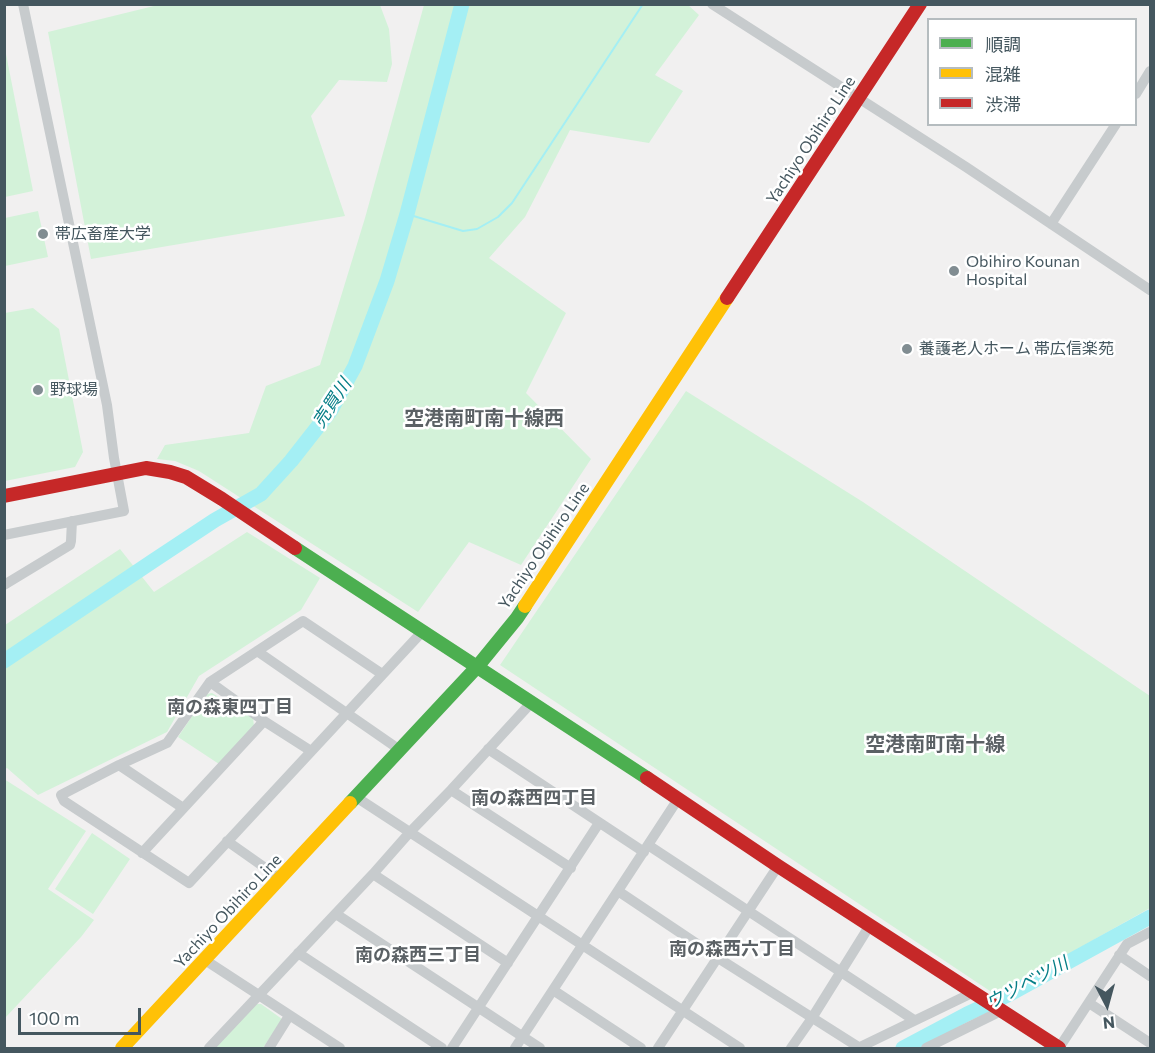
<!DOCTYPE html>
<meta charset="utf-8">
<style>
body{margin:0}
#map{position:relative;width:1155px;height:1053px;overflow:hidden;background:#f1f0f0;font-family:Commissioner,"Noto Sans JP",sans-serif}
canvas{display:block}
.frame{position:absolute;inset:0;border:6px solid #45575f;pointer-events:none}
.legend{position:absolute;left:927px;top:18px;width:210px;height:108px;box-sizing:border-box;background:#fff;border:2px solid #b5bcbf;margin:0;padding:8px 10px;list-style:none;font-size:18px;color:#45575f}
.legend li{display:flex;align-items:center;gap:12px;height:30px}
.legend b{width:30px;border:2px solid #b5bcbf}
.north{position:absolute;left:1077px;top:975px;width:60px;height:60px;-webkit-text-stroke:4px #fff;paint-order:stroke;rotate:174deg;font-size:16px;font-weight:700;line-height:24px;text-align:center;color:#45575f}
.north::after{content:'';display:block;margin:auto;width:21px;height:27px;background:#45575f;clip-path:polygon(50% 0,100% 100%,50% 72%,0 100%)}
.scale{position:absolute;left:18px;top:1008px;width:123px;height:27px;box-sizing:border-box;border:3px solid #45575f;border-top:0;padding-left:8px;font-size:18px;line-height:21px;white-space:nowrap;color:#45575f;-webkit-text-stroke:4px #fff;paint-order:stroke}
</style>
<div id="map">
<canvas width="1155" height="1053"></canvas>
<div class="frame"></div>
<ul class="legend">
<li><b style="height:8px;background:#4caf50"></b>順調</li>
<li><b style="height:8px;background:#ffc107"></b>混雑</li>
<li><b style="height:8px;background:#c62828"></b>渋滞</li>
</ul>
<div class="north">N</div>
<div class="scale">100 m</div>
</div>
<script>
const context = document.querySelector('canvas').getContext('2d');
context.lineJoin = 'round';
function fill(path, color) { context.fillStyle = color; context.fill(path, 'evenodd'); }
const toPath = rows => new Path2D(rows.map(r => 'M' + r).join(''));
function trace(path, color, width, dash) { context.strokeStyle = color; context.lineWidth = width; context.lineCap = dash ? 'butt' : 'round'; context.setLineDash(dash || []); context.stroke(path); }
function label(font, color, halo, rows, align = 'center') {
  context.font = font + ' Commissioner,"Noto Sans JP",sans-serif'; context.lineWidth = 5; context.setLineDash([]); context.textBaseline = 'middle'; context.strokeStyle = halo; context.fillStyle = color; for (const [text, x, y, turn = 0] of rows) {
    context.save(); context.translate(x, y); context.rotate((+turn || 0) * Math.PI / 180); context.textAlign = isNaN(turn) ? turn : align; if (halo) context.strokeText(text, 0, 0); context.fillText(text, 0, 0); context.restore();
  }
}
fill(toPath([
 [162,4,380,5,389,29,392,64,387,82,339,80,311,116,345,216,91,259,48,32],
 [687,4,699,15,655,75,683,91,649,143,570,130,525,217,489,258,566,313,526,393,591,459,521,565,469,542,418,612,199,471,175,461,157,459,165,445,249,433,266,386,320,365,365,218,424,5],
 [5,49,33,191,5,197,4,197],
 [38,211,48,257,5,266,5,218],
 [33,308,59,329,83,452,75,467,5,481,5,313],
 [686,391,863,502,1150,696,1150,908,996,995,500,665],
 [247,532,320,578,301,610,199,676,167,732,38,795,7,768,5,769,5,625,120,549,154,592],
 [212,693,253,718,254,726,219,764,178,737,207,694],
 [4,779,86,831,48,889,94,920,81,937,5,1018],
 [92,833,130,859,93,914,55,889],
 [256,1004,261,1004,282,1019,263,1048,215,1048]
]), '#d3f2d9');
trace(toPath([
 [407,214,463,231,477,229,498,217,512,203,643,4]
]), '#a4eff4', 2);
trace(toPath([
 [4,661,153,561,215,520,261,494,291,461,331,410,355,366,387,281,407,214,462,4],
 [903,1048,967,1014,1010,994,1150,917]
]), '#a4eff4', 15);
trace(toPath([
 [712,4,966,167,1150,290],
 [1136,94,1150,71],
 [1051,224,1116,124],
 [4,535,124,511,114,458,107,405,23,4],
 [4,585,70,545,71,541,72,521],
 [257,651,400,750],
 [382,674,303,621,210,682,167,743,119,765,61,795,64,801,189,883,422,632],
 [210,682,264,721,311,751],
 [488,749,644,852],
 [119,765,183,808],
 [451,790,571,868],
 [356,797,740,1048],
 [227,841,281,879],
 [648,845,914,1020],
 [142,853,264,721],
 [373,874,508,963],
 [618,891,718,958,860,1048],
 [336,914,540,1048],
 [298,953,442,1048],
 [1119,955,1150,976],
 [205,960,340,1048],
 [553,990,641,1048],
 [1089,1003,1150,1043],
 [209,1048,373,874,410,832,451,790,531,703],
 [269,1048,289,1016],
 [452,1048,599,823],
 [515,1048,678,799],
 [658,1048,778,866],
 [791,1048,812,1018,870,925],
 [858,1048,974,992],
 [926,1048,1001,1011],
 [1059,1048,1127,944,1150,932]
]), '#c7cbcd', 10);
trace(toPath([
 [295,548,647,778],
 [350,803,477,667,517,618,525,606]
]), '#4caf50', 14);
trace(toPath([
 [525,606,727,298],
 [122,1048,350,803]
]), '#ffc107', 14);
trace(toPath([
 [727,298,920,4],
 [4,496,146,468,170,472,186,477,222,499,295,548],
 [647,778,778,866,1059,1048]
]), '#c62828', 14);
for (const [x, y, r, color] of [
 [43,234,6,"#818d92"],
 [954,271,6,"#818d92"],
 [907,349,6,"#818d92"],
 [38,390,6,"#818d92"]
]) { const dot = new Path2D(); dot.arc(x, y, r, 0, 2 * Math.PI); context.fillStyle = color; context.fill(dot); trace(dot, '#fff', 2); }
label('16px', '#45575f', '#fff', [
 ["Yachiyo Obihiro Line",811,140,-57],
 ["Yachiyo Obihiro Line",544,546,-56],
 ["Yachiyo Obihiro Line",228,911,-47]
]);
label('16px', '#45575f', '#fff', [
 ["帯広畜産大学",55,234],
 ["Obihiro Kounan",966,262],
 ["Hospital",966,280],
 ["養護老人ホーム 帯広信楽苑",919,349],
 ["野球場",50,390]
], 'left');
label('italic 18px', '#057e86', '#fff', [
 ["売買川",332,403,-57],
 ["ウツベツ川",1027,983,-28]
]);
label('bold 18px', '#5b6165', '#fff', [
 ["南の森東四丁目",230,707],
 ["南の森西四丁目",534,798],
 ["南の森西六丁目",732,949],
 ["南の森西三丁目",418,955]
]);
label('bold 20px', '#5b6165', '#fff', [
 ["空港南町南十線西",484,418],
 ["空港南町南十線",935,744]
]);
</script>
